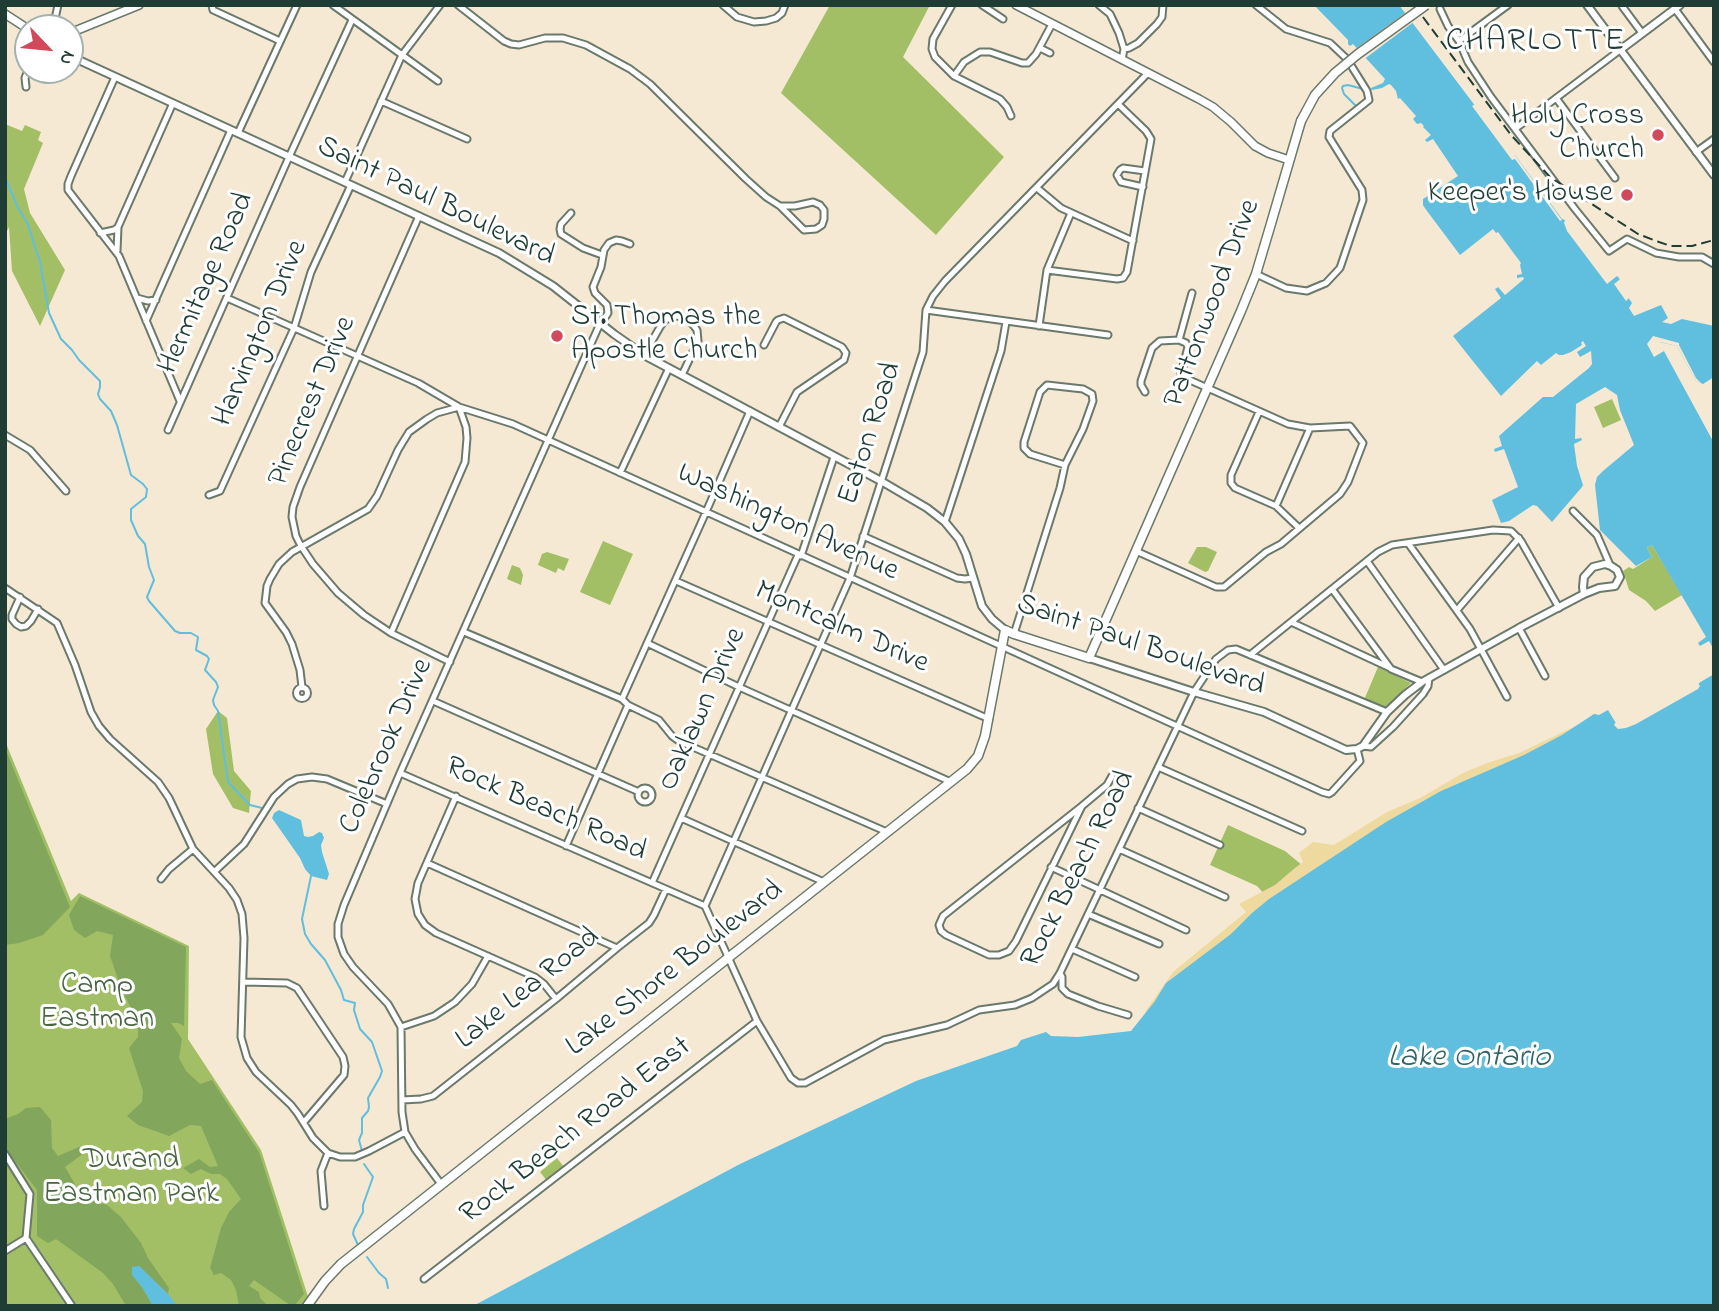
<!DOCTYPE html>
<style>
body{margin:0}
#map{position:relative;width:1719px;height:1311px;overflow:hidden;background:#f5e9d4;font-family:"Indie Flower",sans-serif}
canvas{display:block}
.frame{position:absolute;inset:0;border:7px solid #1f3d34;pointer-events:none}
.north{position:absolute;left:14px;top:14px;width:70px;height:70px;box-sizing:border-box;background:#fff;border:2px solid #a5b1ae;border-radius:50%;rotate:116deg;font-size:19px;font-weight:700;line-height:28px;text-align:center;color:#1f3d34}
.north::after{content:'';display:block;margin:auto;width:24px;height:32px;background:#d1495b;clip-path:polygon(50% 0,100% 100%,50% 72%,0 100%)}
</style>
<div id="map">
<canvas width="1719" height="1311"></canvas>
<div class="frame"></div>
<div class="north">N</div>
</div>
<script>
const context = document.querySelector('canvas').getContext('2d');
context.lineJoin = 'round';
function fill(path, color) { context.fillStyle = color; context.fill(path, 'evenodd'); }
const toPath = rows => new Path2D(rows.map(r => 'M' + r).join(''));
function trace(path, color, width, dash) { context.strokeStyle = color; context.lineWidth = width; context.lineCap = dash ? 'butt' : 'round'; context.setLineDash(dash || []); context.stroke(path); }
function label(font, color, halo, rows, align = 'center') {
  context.font = font + ' "Indie Flower",sans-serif'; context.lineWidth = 6; context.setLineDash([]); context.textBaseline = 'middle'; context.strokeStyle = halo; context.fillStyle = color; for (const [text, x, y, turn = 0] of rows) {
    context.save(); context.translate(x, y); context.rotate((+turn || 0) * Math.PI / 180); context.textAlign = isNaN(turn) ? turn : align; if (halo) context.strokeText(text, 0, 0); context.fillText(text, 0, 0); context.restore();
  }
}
fill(toPath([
 [830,5,930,5,903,57,1004,157,936,235,781,93],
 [5,124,22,131,25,125,41,132,38,140,43,143,24,189,30,213,65,270,40,326,12,271,9,227,5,235],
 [1612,399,1621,420,1603,428,1594,407],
 [603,541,633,554,610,605,580,592],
 [1652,545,1682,595,1655,611,1646,601,1629,590,1623,571,1629,567,1633,569,1652,557,1647,548],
 [1197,547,1206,547,1217,552,1208,571,1205,572,1188,563],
 [547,552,569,559,564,571,558,568,556,573,538,565,542,554],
 [512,565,520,568,523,575,521,585,507,579],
 [1378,667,1411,683,1386,708,1364,700],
 [218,711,227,718,234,771,251,791,249,813,233,808,213,774,206,729],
 [5,741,71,901,79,893,189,946,188,1039,261,1150,311,1306,5,1306],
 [1228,825,1285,851,1309,871,1269,899,1257,886,1210,865],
 [557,1158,564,1167,547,1181,540,1172]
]), '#a3bf66');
fill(toPath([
 [5,748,70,907,43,935,19,943,5,945],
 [80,896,186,947,184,1026,178,1023,171,1023,182,1039,179,1058,186,1071,200,1084,212,1080,259,1152,304,1294,295,1305,290,1305,254,1280,249,1286,259,1292,260,1298,268,1306,239,1306,236,1290,231,1280,221,1273,214,1275,210,1268,221,1228,229,1212,241,1199,227,1179,220,1174,211,1174,201,1169,191,1174,183,1168,199,1159,210,1167,218,1166,201,1126,190,1125,169,1136,138,1125,127,1116,142,1102,143,1091,129,1048,138,1037,138,1023,121,988,110,956,113,935,97,931,85,938,74,930,69,915],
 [40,1107,51,1120,52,1148,58,1156,79,1147,84,1148,84,1153,65,1167,83,1198,107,1205,121,1217,141,1243,148,1258,169,1288,168,1294,139,1266,132,1275,142,1287,153,1306,126,1306,113,1284,103,1273,56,1239,48,1243,37,1236,37,1190,5,1148,5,1119,18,1114,26,1108]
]), '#82a65b');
fill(toPath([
 [1608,710,1145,1012,1173,972,1246,912,1239,904,1275,885,1295,868,1303,862,1299,853,1313,842,1334,845,1387,812,1420,798,1463,773,1487,763,1519,753,1582,723,1594,714,1599,715]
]), '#eeda9e');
fill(toPath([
 [1314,5,1399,5,1513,156,1515,155,1562,219,1565,220,1564,223,1567,231,1607,284,1617,276,1619,278,1630,300,1632,303,1629,308,1634,316,1661,305,1668,318,1662,322,1671,324,1682,319,1714,326,1714,377,1703,384,1696,381,1677,346,1659,342,1714,443,1714,650,1709,641,1700,646,1698,643,1706,637,1652,545,1647,548,1652,557,1636,566,1600,530,1595,485,1597,477,1603,471,1634,445,1620,410,1617,395,1605,387,1576,404,1575,439,1581,438,1582,440,1574,444,1577,466,1583,485,1582,487,1552,522,1537,506,1533,505,1509,521,1501,523,1492,500,1518,487,1504,449,1495,452,1494,449,1502,446,1499,436,1543,397,1553,397,1589,368,1592,364,1591,351,1580,357,1577,352,1586,346,1583,341,1581,343,1582,345,1571,352,1563,355,1559,355,1556,353,1541,365,1537,361,1501,396,1472,360,1453,336,1501,298,1495,289,1497,288,1498,287,1505,295,1524,279,1523,277,1517,278,1517,275,1522,274,1520,265,1521,263,1498,232,1496,233,1493,229,1460,255,1427,211,1423,205,1423,199,1458,176,1433,139,1427,142,1425,140,1431,135,1423,127,1424,126,1421,123,1417,124,1413,119,1416,116,1400,98,1398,99,1396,91,1391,85,1389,84,1382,88,1372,90,1371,88,1383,83,1385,79,1353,44,1350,46,1348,44,1348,40],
 [1714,674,1714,1306,473,1306,740,1164,916,1081,1017,1046,1021,1040,1046,1032,1051,1036,1078,1037,1131,1031,1155,1001,1166,983,1231,934,1252,913,1269,899,1386,822,1441,791,1524,755,1562,735,1594,714,1599,715,1608,710,1617,725,1629,725,1697,687,1699,683],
 [279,810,301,820,304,836,308,837,313,836,319,832,322,833,324,838,321,845,322,852,329,874,327,880,311,876,305,869,300,858,272,818,274,813],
 [139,1266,168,1294,177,1306,153,1306,142,1287,132,1275,132,1267]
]), '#60bede');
fill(toPath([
 [1408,11,1415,21,1363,60,1354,50],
 [1477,103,1562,220,1560,221,1515,159,1512,160,1472,106],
 [1623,277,1633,298,1630,300,1629,298,1626,301,1614,284],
 [1653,336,1679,343,1679,345,1696,378,1702,384,1696,381,1677,346,1660,342,1664,351,1654,357,1647,344],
 [1698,683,1700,686,1698,689,1636,724,1626,728,1618,729,1614,725,1615,723,1630,722,1657,705]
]), '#f5e9d4');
trace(toPath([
 [1356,106,1344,94,1342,88,1343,86,1348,85,1363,89],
 [5,177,18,208,27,222,40,262,49,313,61,339,72,350,79,360,100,381,100,387,98,394,100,399,111,411,117,425,131,475,143,484,147,489,146,497,131,509,131,520,138,536,145,544,149,567,154,580,147,597,149,601,175,631,180,633,191,633,198,637,196,650,207,656,209,659,205,670,216,682,218,687,213,700,214,705,218,711,228,782,250,805,262,808],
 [311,876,302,919,305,934,311,944,325,960,341,990,344,1000,355,1003,354,1010,360,1029,372,1042,382,1071,380,1077,368,1098,369,1107,368,1111,362,1118,362,1133,359,1140,362,1151],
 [358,1245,353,1234,354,1229,363,1212,363,1205,373,1177,364,1164],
 [367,1257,379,1273,386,1279,388,1288]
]), '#60bede', 2);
const minor = toPath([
 [212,5,213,10,280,41],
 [333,5,438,81],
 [458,5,504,41,511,44,519,45,545,38,563,38,586,45,630,69,650,84,746,179,766,197,780,206,804,230,816,229,822,225,824,219,824,210,820,205,813,202,795,206,780,206],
 [723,5,737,17,754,22,766,21,776,18,782,13,785,5],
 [952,5,933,39,932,49,935,57,954,76,1000,99,1007,107,1011,116],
 [982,5,1003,19],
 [1099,5,1110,14,1119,33,1124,49,1122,60],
 [1622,6,1642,33],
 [1440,9,1448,26,1459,41,1468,62,1491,97,1575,209,1609,251,1627,239,1656,253,1679,257,1702,257,1714,264],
 [1675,9,1714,62],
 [53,28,58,5],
 [1459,41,1508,5],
 [1040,48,1050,53],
 [1124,49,1129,48,1138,43,1157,24,1162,17,1163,5],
 [954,76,964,62,980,52,990,52,1022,63,1028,63,1036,54,1052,24],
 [115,77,71,176,68,184,68,190,119,256,180,401],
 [26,87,25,78,28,70],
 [1556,98,1615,178],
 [381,101,467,139],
 [1515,129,1620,50],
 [238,133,297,5],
 [1696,152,1714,139],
 [345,182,402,55,440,5],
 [1143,187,1121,182,1117,175,1120,170,1123,168,1145,171],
 [1037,188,1061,208,1133,241],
 [571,213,561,224,560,229,561,234,583,248,602,255],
 [419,216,300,487,293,507,292,517,296,536,301,546,313,564,338,593,364,615,391,633,450,662],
 [100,233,114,230,118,227,173,103],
 [117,251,118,227],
 [1047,270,1117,279,1123,278,1127,272,1151,139,1146,131,1118,104],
 [1256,274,1286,288,1307,291,1326,283,1340,268,1363,200,1362,190,1329,137,1330,131,1369,100,1367,91,1347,59,1330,43,1286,29,1256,5],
 [137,298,148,301,156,300],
 [227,298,418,383,459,407,513,424,1322,792,1329,794,1332,792,1360,761,1357,749],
 [926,310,1108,335],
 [146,321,231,130],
 [1039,326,1047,270,1071,213],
 [1179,340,1192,293],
 [764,345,776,322,778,320,784,318,842,347,846,353,844,360,797,392,779,427],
 [644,355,660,327,665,320,677,316,688,319,697,330,698,341,682,375],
 [1259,412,1231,475,1231,483,1235,488,1276,506,1299,528],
 [168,430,289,157,352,20],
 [5,435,30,450,66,491],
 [620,473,669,368],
 [209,495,220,491,294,328,311,272,351,185],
 [1276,506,1310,428],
 [1573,511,1597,535,1610,565],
 [945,522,1001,351,1006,322],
 [863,536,957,578,965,579,973,578],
 [1408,543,1470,629,1507,697],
 [1136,551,1216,587,1224,587,1266,552,1281,544,1340,494,1348,482,1363,443,1350,426,1310,428,1288,424,1183,377,1181,374,1188,347,1186,343,1179,340,1160,341,1152,348,1141,381,1141,385,1145,392],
 [801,556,834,457],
 [1367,561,1444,670],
 [676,581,989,719],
 [5,588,57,623,75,665,91,712,99,726,110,739,158,782,169,798,193,849,229,888,237,900,242,914,244,938,241,1037,247,1058,256,1072,291,1105,298,1114,313,1138,328,1153,340,1157,355,1157,369,1151,405,1132],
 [1332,589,1391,669,1422,682],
 [20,597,12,615,12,619,16,624,21,627,26,626,31,621,38,609],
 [1457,610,1519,538],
 [1291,622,1390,668],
 [1519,628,1545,676],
 [464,632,622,699,628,705,659,720,672,736,679,741,887,832],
 [1014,634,1060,488,1065,465,1083,429,1093,401,1092,394,1083,389,1047,385,1040,392,1024,442,1024,448,1030,454,1065,465],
 [647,643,739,687,951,782],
 [1250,655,1378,552,1392,545,1493,530,1511,531,1521,541,1559,608],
 [302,687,300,670,292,644,286,632,265,603,267,586,270,579,279,564,292,552,368,509,377,496,398,450,409,432,427,419,437,413,459,407,466,427,467,438,465,462,391,633],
 '296.5 693a5.5 5.5 0 1 1 11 0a5.5 5.5 0 1 1-11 0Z',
 [622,699,706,512,750,411],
 [433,701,639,792],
 [1363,746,1371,747,1393,727,1423,694,1428,686,1429,678],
 [1158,767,1302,831],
 [400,773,705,906,757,1021,791,1078,798,1083,805,1083,884,1040,947,1025,979,1010,1015,1005,1032,998,1053,984,1060,973,1194,692,1216,659,1228,650,1236,649,1387,712],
 '638 795a7 7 0 1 1 14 0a7 7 0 1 1-14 0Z',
 [456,796,418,883,415,899,418,914,425,925,436,933,535,977,544,984,556,999],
 [1082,806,943,916,939,925,941,931,946,935,989,955,999,955,1009,951,1016,941,1082,806,1107,785,1112,776],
 [1138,808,1220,845],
 [681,818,824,882],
 [566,846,628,705],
 [1119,849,1225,897],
 [427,863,617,948],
 [1051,867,1186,930],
 [214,872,244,844,274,797,288,784,297,779,312,777,327,779,387,804],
 [161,879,169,869,193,849],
 [652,883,798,555],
 [705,906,850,578,923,352,926,310,933,296,945,281,1148,73],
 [1088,914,1159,944],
 [1072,949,1135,977],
 [1060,973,1062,977,1062,988,1068,994,1098,1006,1128,1015],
 [244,982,287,983,297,988,343,1057,345,1066,344,1075,304,1122],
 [401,1027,434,1016,455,1002,472,984,488,956],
 [402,1100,421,1099,433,1096,556,999,617,948,649,923,654,915,666,889],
 [5,1154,30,1194,26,1238,72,1306],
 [441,1184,415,1149,405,1132,402,1112,401,1027,388,1004,353,967,344,954,338,937,338,924,344,905,400,773,598,328,608,313,607,305,595,293,593,287,601,267,604,250,609,243,616,240,622,241,630,244],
 [324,1206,321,1171,328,1153],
 [5,1251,26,1238],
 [424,1279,757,1021]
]);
const tertiary = toPath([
 [1587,5,1714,175],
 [1620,50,1680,5],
 [70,56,499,253,553,286,614,334,644,355,881,481,927,508,945,522,959,539,966,554,982,606,992,619,1005,630],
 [1089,658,1194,692,1264,712,1346,750,1357,749,1363,746,1387,712,1405,695,1422,682,1519,628,1584,594,1599,588,1615,586,1620,577,1617,570,1611,566,1605,564,1593,567,1584,577,1583,587,1584,594]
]);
const secondary = toPath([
 [1016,5,1199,99,1213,107,1231,122,1255,146,1268,153,1289,160],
 [5,14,28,29],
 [70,33,139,5]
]);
const primary = toPath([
 [307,1306,325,1281,341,1264,967,769,978,756,985,736,1005,630,1014,634,1089,658,1241,311,1256,274,1270,227,1301,121]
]);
trace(minor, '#6a796c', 9);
trace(tertiary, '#6a796c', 10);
trace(secondary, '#6a796c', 10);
trace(primary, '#6a796c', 11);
trace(minor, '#fff', 5);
trace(tertiary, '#fff', 6);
trace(secondary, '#fff', 7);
trace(primary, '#fff', 8);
trace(toPath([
 [1414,5,1511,135,1550,177,1638,234,1659,242,1671,246,1692,246,1714,240]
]), '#1f3d34', 2, [10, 5]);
const primaryBridge = toPath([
 [1301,121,1315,95,1335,73,1358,54,1426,5]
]);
trace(primaryBridge, '#6a796c', 11, []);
trace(primaryBridge, '#fff', 8);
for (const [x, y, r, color] of [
 [1658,135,7,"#d1495b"],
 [1627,195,7,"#d1495b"],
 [557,336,7,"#d1495b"]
]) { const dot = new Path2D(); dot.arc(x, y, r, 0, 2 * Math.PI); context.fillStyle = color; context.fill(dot); trace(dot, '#fff', 2.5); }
label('30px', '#1f3d34', '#fff', [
 ["Holy Cross",1644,118],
 ["Church",1644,152],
 ["Keeper's House",1613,195],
 ["St. Thomas the",571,319,"left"],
 ["Apostle Church",571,353,"left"]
], 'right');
label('30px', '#1f3d34', '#fff', [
 ["Saint Paul Boulevard",435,203,26],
 ["Hermitage Road",208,284,-66],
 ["Pattonwood Drive",1214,304,-69],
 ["Harvington Drive",262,334,-67],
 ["Pinecrest Drive",314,402,-67],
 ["Eaton Road",872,434,-72],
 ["Washington Avenue",787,524,25],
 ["Montcalm Drive",841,629,24],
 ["Saint Paul Boulevard",1140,647,19],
 ["Oaklawn Drive",704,710,-66],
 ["Colebrook Drive",388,747,-66],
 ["Rock Beach Road",545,811,24],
 ["Rock Beach Road",1080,870,-63],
 ["Lake Shore Boulevard",676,970,-38],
 ["Lake Lea Road",529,990,-39],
 ["Rock Beach Road East",577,1132,-38]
]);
label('30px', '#476443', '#fff', [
 ["Camp",97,987],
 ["Eastman",97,1021],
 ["Durand",131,1162],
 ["Eastman Park",131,1196]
]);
context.letterSpacing = '2px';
label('32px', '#1f3d34', '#fff', [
 ["CHARLOTTE",1536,44]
]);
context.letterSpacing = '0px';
label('italic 32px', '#326467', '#fff', [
 ["Lake Ontario",1469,1060]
]);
</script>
